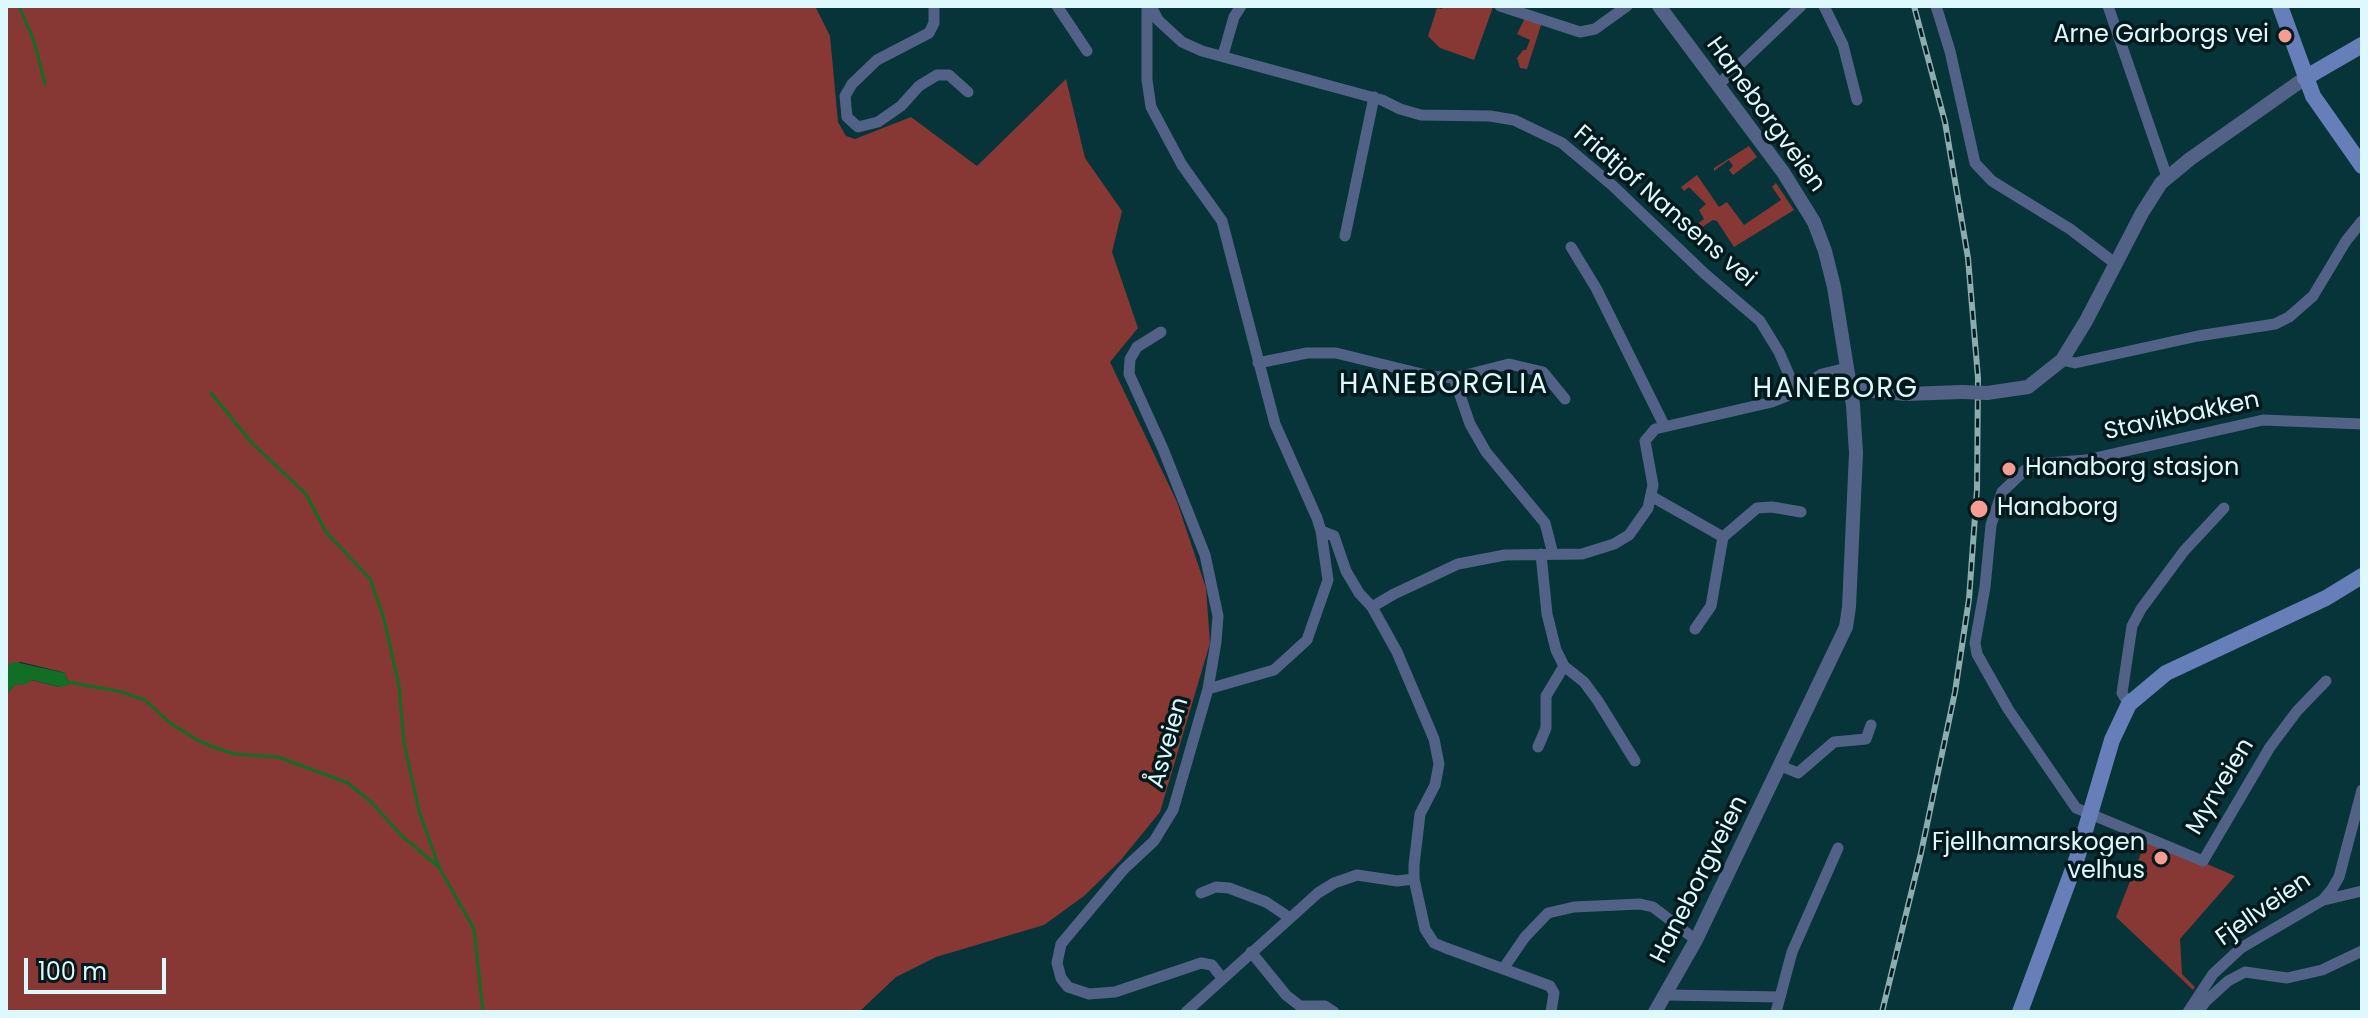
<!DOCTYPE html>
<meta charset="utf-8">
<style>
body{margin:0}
#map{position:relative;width:2368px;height:1018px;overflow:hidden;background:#063439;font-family:Poppins,sans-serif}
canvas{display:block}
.frame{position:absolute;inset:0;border:8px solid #def9fd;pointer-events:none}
.scale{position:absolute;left:24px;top:958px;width:142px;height:36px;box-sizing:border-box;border:4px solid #def9fd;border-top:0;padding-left:10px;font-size:24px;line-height:28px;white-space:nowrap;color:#def9fd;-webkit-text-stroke:6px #03191c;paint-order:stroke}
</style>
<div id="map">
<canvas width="2368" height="1018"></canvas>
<div class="frame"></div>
<div class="scale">100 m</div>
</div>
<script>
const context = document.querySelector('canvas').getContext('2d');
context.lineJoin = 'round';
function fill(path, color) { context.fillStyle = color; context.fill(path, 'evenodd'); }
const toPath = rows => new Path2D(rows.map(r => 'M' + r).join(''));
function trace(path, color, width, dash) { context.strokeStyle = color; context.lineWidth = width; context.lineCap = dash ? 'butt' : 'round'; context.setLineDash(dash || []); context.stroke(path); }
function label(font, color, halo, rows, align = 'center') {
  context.font = font + ' Poppins,sans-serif'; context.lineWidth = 7; context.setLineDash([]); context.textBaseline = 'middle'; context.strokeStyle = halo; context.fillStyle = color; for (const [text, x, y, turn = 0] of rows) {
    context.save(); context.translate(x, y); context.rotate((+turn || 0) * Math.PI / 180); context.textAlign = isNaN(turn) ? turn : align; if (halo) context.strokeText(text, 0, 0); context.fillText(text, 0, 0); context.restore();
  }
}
fill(toPath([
 [6,6,815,6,830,36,838,122,846,136,855,139,911,117,977,166,1066,79,1085,158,1122,211,1112,252,1138,328,1110,362,1177,502,1206,588,1210,643,1160,812,1120,861,1084,896,1044,925,936,957,896,977,859,1012,6,1012,6,695,15,685,31,680,59,687,69,684,65,673,58,671,21,662,6,666],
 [1443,6,1493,7,1474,60,1440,48,1428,36,1437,8,1442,9],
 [1525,18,1541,25,1527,69,1520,68,1517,58,1523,50,1526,50,1530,40,1517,34],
 [1749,146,1757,157,1733,175,1729,170,1733,166,1729,160,1714,171,1714,168],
 [1697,175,1719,207,1727,202,1744,225,1781,200,1772,187,1776,183,1794,210,1734,247,1717,221,1713,220,1690,235,1687,231,1704,219,1699,210,1706,204,1689,187,1684,191,1681,187],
 [2147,838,2235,876,2180,939,2182,974,2195,987,2193,990,2116,917]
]), '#873834');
fill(toPath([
 [15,662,65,673,69,685,60,687,32,680,27,684,15,685,6,695,6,666]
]), '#116e24');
trace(toPath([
 [19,6,34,41,45,84],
 [211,393,253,444,306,494,326,532,370,579,383,615,399,686,404,743,419,811,439,867,474,929,483,1012],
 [68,682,122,692,145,700,170,723,199,741,219,749,234,754,278,757,348,783,372,803,402,836,439,867]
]), '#116e24', 3);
trace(toPath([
 [934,6,934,23,929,33,877,60,852,84,845,96,847,117,858,127,878,122,901,106,919,86,937,75,949,75,968,92],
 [1057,6,1087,51],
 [1147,6,1147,80,1151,107,1182,165,1222,221,1275,424,1317,518,1321,531,1334,536,1346,571,1359,593,1372,607,1397,652,1434,739,1439,764,1435,785,1420,814,1414,865,1414,879,1425,929,1434,943,1446,948,1550,986,1554,993,1551,1012],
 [1151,6,1158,20,1182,42,1202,51,1382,100,1400,109,1421,115,1490,116,1514,120,1562,143,1612,185,1705,274,1760,321,1779,352,1796,391],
 [1500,6,1580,32,1595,29,1627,6],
 [1824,6,1843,45,1857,100],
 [1936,6,1950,51,1975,163,1992,181,2070,229,2116,264],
 [2108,6,2167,177],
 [1223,55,1234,17,1241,6],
 [1718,85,1801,6],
 [1345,236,1374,97],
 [1571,247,1596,288,1664,425],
 [1161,332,1137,347,1130,359,1129,374,1163,449,1205,555,1218,616,1216,642,1208,689,1173,810,1154,841,1124,869,1061,944,1057,963,1061,978,1068,987,1089,994,1115,992,1201,963,1212,965,1222,978],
 [2062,360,2075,363,2198,336,2275,324,2289,317,2313,296,2346,241,2362,221],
 [1258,363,1307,353,1336,353,1430,376,1454,378,1470,424,1486,452,1545,523,1553,554],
 [1454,378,1509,364,1543,372,1565,399],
 [1651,496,1723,537,1711,606,1695,629],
 [1723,537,1757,508,1772,507,1801,512],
 [1541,554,1547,614,1556,650,1564,666,1584,682,1598,701,1635,761],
 [1372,607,1394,594,1458,564,1505,555,1582,554,1614,544,1629,535,1648,508,1653,485,1645,441,1655,429,1772,402,1787,396,1822,374,1847,368],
 [2326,681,2297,711,2270,747,2203,861,2076,808,2008,709,1977,654,1975,643,1985,587,1991,525,2002,492,2025,470,2036,464,2086,460,2263,420,2362,424],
 [1208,689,1274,670,1307,640,1328,580,1321,531],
 [2129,704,2122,693,2132,626,2141,609,2184,551,2224,508],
 [1538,747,1546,728,1546,696,1564,666],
 [1781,766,1798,773,1834,742,1866,739,1871,725],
 [1201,893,1216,887,1229,888,1266,902,1290,918],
 [2324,900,2362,891],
 [1251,952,1286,995,1300,1006,1325,1006,1334,1012],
 [1503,969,1525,937,1548,913,1574,907,1640,904,1653,907,1696,940],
 [1667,995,1780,997],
 [1186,1012,1318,893,1334,883,1357,875,1397,881,1414,879],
 [1776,1012,1792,952,1838,848],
 [2188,1012,2213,974,2241,948,2323,900,2332,889,2339,877,2362,790],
 [2198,1012,2205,1002,2228,981,2245,972,2287,978,2322,970,2362,951]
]), '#526286', 11);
trace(toPath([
 [1851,389,1906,394,1962,392],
 [1987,393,2028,387,2062,360,2086,321,2142,213,2161,183,2190,159,2305,78],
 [1655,1012,1696,940,1846,627,1849,607,1856,453,1853,405,1834,287,1825,251,1814,222,1783,172,1659,6]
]), '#526286', 14);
trace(toPath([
 [2280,6,2313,96,2362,166],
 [2305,78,2362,45],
 [2020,1012,2077,858,2112,740,2129,704,2166,673,2326,598,2362,576]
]), '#667fb8', 16);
const rail = toPath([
 [1882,1012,1921,853,1955,692,1969,599,1977,489,1978,378,1968,258,1945,122,1914,6]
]);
trace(rail, '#8aadb1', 6);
trace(rail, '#03191c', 3, [9]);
trace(toPath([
 [1962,392,1987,393]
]), '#526286', 14);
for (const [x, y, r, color] of [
 [2285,36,8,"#f59c93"],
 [2009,469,8,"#f59c93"],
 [1979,509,10,"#f59c93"],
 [2161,858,8,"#f59c93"]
]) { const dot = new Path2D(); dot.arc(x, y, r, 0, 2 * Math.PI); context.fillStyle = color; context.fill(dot); trace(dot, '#03191c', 3); }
label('24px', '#def9fd', '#03191c', [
 ["Arne Garborgs vei",2269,36],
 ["Hanaborg stasjon",2025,469,"left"],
 ["Hanaborg",1997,509,"left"],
 ["Fjellhamarskogen",2145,844],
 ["velhus",2145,872]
], 'right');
label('24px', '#def9fd', '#03191c', [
 ["Haneborgveien",1765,115,54],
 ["Fridtjof Nansens vei",1664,207,41],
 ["Stavikbakken",2182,417,-12],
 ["Åsveien",1169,743,-74],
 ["Myrveien",2221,787,-59],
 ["Haneborgveien",1700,880,-63],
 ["Fjellveien",2264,910,-35]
]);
context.letterSpacing = '2px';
label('28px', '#def9fd', '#03191c', [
 ["HANEBORGLIA",1444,386],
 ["HANEBORG",1836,390]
]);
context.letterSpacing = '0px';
</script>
